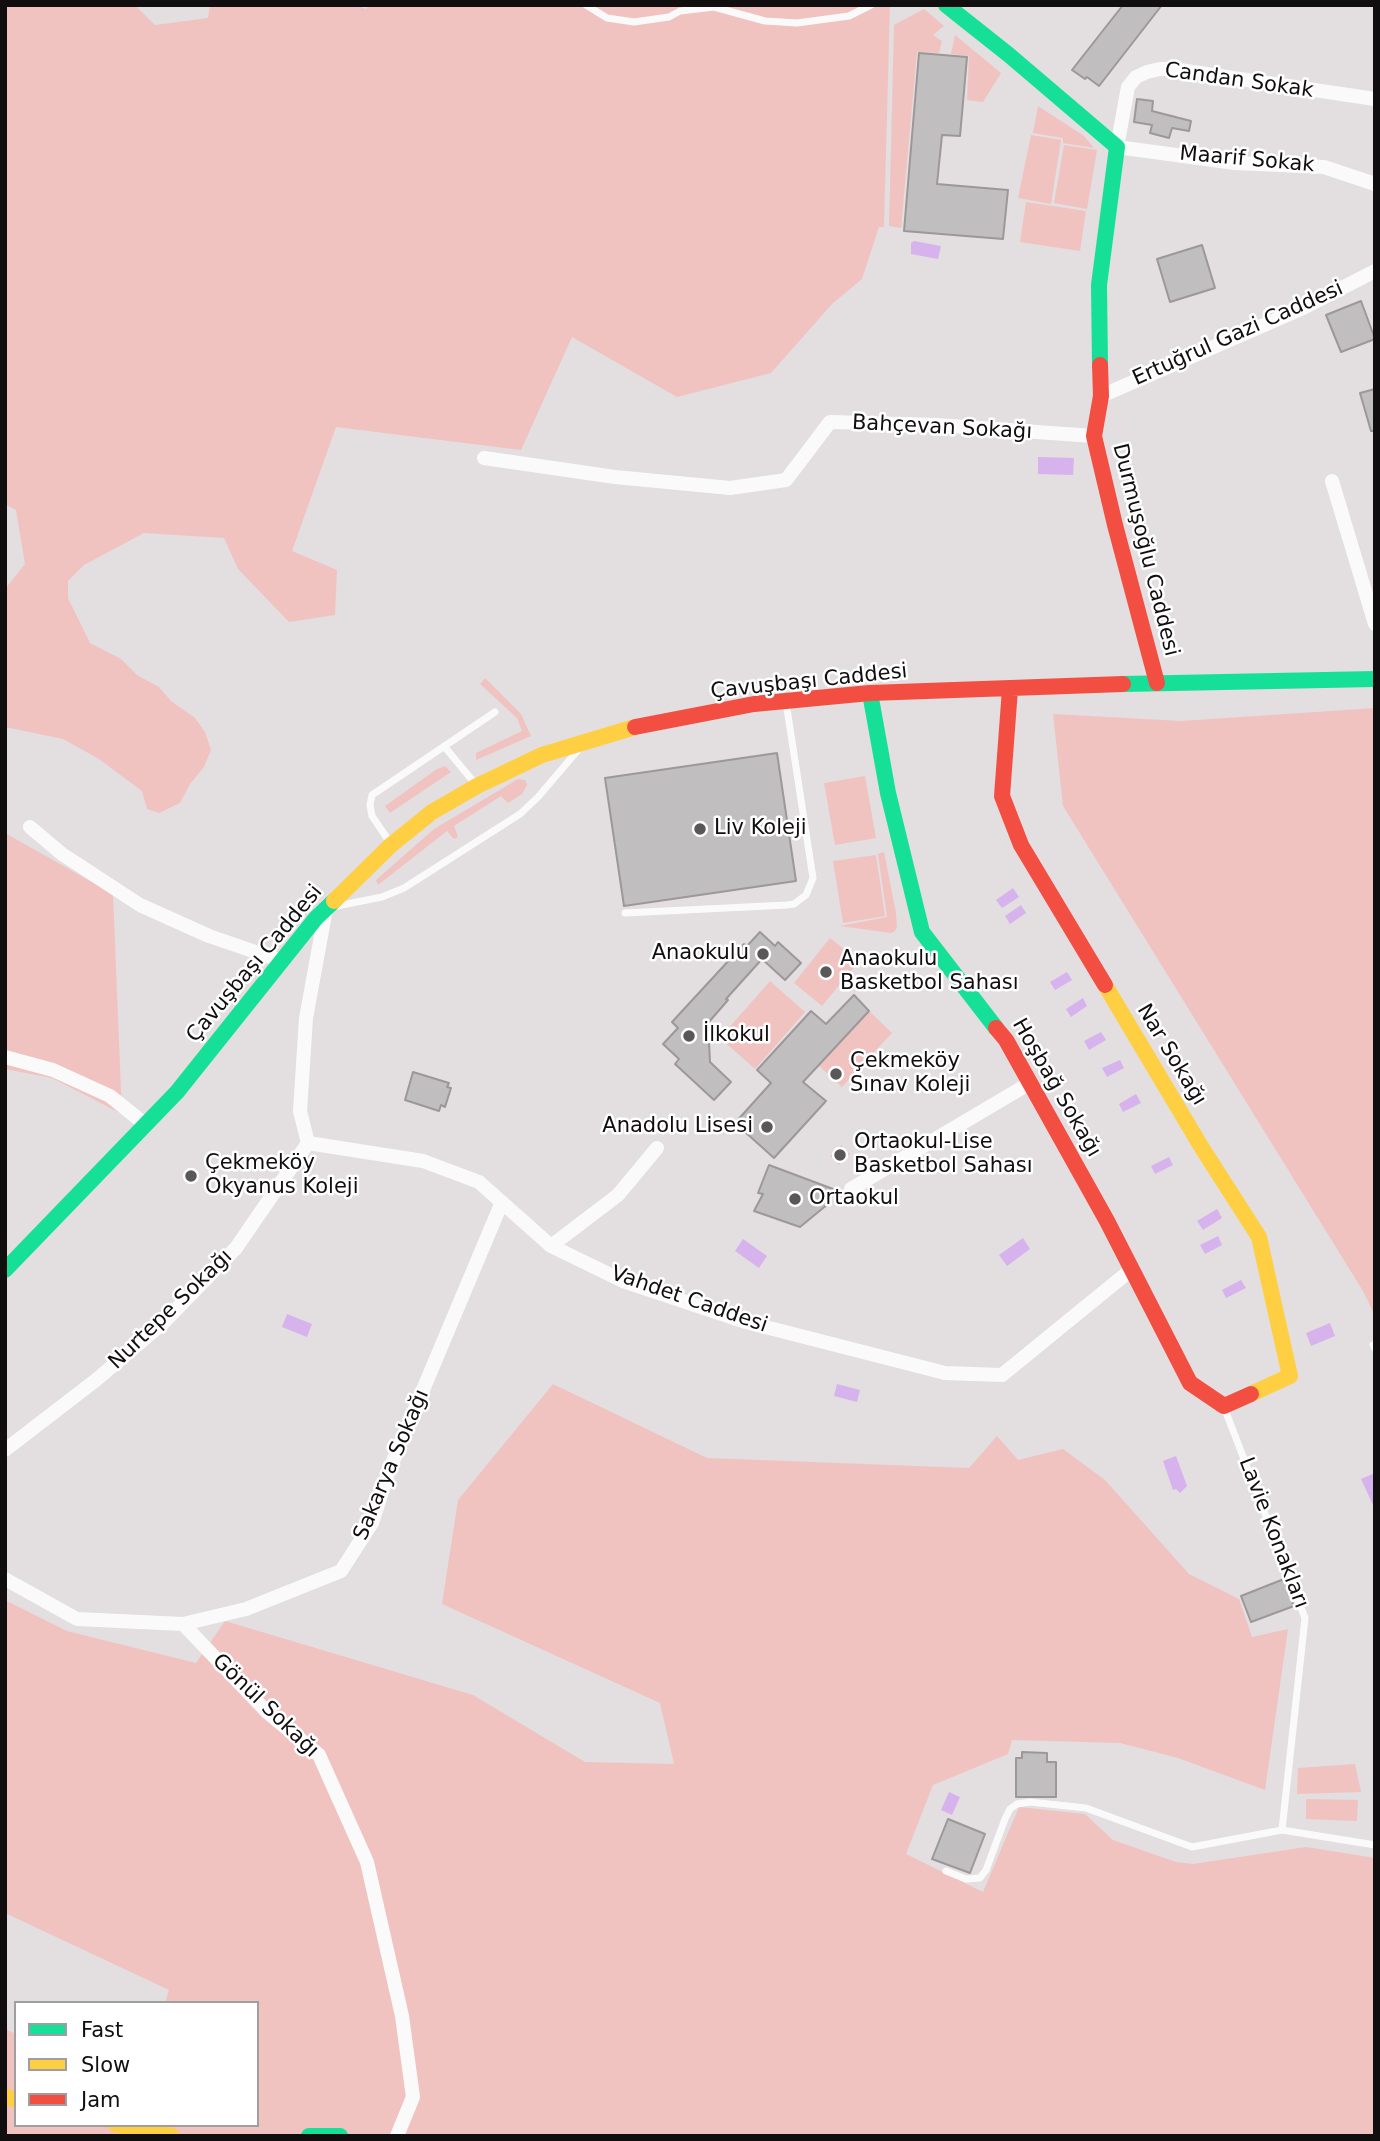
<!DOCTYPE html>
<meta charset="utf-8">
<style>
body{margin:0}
#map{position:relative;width:1380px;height:2141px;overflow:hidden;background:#e3dee0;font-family:"DejaVu Sans",sans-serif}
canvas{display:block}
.frame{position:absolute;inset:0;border:7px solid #110e0f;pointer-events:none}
.legend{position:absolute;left:14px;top:2001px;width:245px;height:126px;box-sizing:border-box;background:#fff;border:2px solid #a09f9f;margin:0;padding:9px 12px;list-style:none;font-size:21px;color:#110e0f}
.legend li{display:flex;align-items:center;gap:14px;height:35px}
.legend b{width:35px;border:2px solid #a09f9f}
</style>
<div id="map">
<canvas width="1380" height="2141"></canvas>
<div class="frame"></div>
<ul class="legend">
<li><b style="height:9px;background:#16e098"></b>Fast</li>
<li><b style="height:9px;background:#ffcf43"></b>Slow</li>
<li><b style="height:9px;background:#f24e42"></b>Jam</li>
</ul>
</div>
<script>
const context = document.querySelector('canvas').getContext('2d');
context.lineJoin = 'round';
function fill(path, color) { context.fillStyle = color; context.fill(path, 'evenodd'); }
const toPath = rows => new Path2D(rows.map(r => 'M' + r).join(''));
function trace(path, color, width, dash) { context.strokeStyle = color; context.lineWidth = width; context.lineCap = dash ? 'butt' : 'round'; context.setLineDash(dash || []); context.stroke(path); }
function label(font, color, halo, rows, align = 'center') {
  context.font = font + ' "DejaVu Sans",sans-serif'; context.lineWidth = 5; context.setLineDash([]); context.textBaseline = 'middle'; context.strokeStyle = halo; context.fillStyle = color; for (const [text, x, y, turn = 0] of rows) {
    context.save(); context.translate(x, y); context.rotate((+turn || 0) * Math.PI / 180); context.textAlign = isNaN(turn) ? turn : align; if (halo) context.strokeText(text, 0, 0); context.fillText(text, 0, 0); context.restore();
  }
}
fill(toPath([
 [5,5,135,5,155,25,208,18,210,5,356,5,366,9,369,5,890,5,884,227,879,227,862,279,832,304,771,373,677,397,572,337,521,450,336,427,292,551,337,570,335,615,289,622,238,569,224,538,144,533,84,565,68,581,68,598,90,643,121,659,137,675,159,687,171,701,195,718,205,732,211,750,204,767,190,784,180,803,159,813,147,809,142,791,99,759,63,739,5,727,5,589,25,564,16,510,5,504],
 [924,9,944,26,933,35,942,41,939,53,917,52,901,228,889,226,894,25],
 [955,35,1001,73,983,102,967,100,969,56,951,54],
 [1038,106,1084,136,1094,148,1063,143,1063,138,1033,133],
 [1031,135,1061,140,1051,204,1018,198],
 [1064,145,1097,150,1087,209,1054,203],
 [1026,202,1086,211,1080,251,1020,242],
 [485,678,521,714,531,736,476,760,476,753,522,731,517,718,480,684],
 [1375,708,1375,1316,1363,1291,1063,806,1053,714,1181,721],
 [445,766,451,772,390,813,385,806,437,769],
 [865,776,876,838,835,845,824,783],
 [518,779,525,780,527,785,522,794,508,803,501,796,454,826,458,837,454,839,447,831,378,885,376,880,434,829],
 [5,833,113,894,122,1114,52,1078,5,1069],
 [884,852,896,913,897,927,895,931,891,933,840,926,887,917,878,854],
 [876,855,885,916,843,923,833,861],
 [830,938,859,961,822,1006,794,983],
 [770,981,805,1012,755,1069,720,1038],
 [869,1011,892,1033,842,1087,818,1065],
 [841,1145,850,1154,839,1165,830,1156],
 [553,1384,707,1458,969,1468,997,1436,1018,1460,1063,1449,1105,1480,1189,1574,1239,1599,1252,1637,1288,1629,1265,1790,1178,1758,1120,1743,1012,1740,1008,1754,933,1785,906,1854,983,1892,1019,1807,1085,1814,1113,1840,1176,1862,1193,1864,1306,1847,1375,1858,1375,2136,5,2136,5,2029,16,2034,16,2125,257,2125,257,2003,165,2003,169,1990,5,1913,5,1600,67,1631,196,1663,225,1621,473,1695,585,1762,674,1764,660,1703,442,1604,458,1500],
 [1355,1764,1361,1792,1297,1794,1298,1768],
 [1306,1799,1358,1800,1357,1821,1306,1819]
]), '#f0c3c1');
fill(toPath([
 [914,241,941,246,938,259,911,254,911,243],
 [1038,457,1074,458,1073,475,1038,474],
 [1013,888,1019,897,1002,908,996,900],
 [1021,905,1026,913,1010,924,1005,916],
 [1067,972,1072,980,1055,990,1050,982],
 [1083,998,1087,1006,1071,1017,1066,1009],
 [1101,1032,1106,1040,1089,1050,1084,1041],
 [1120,1060,1124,1068,1107,1077,1102,1068],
 [1136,1094,1141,1103,1123,1112,1119,1104],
 [1169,1157,1173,1165,1155,1174,1151,1166],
 [1217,1209,1222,1218,1203,1230,1197,1221],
 [1218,1236,1222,1245,1205,1254,1200,1245],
 [1023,1238,1030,1249,1007,1266,999,1255],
 [743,1239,767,1256,759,1268,735,1251],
 [1241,1280,1246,1288,1226,1298,1222,1290],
 [287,1314,312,1324,307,1337,282,1327],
 [1330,1323,1335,1336,1311,1346,1306,1333],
 [837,1384,860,1390,857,1402,834,1396],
 [1176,1456,1187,1486,1180,1493,1176,1489,1173,1490,1163,1461],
 [1375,1473,1375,1504,1373,1505,1361,1479],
 [949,1792,960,1797,952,1815,941,1810]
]), '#d7b3ed');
const building = toPath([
 [1123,5,1162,5,1099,86,1087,77,1085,79,1072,70,1123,5],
 [919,53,967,57,960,136,942,135,937,184,1008,190,1003,239,904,231,919,53],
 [1137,99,1153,101,1152,111,1191,121,1189,131,1172,128,1169,138,1150,133,1152,125,1134,122,1137,99],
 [1202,245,1215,288,1170,302,1157,259,1202,245],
 [1361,301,1375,339,1341,352,1326,315,1361,301],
 [1375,389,1375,431,1371,431,1360,393,1375,389],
 [777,753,796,881,624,906,605,778,777,753],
 [760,932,775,946,778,942,801,963,785,980,762,959,726,999,728,1000,708,1023,710,1062,731,1082,714,1100,675,1064,679,1059,663,1044,678,1028,672,1022,744,944,747,946,760,932],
 [854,995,869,1011,803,1082,826,1101,774,1158,735,1123,771,1083,757,1070,811,1011,826,1024,854,995],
 [413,1072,449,1083,447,1087,451,1088,445,1107,441,1105,439,1111,405,1100,413,1072],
 [769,1165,833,1189,828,1204,800,1227,754,1211,763,1194,758,1193,769,1165],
 [1284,1579,1294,1606,1251,1622,1241,1596,1284,1579],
 [1022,1752,1047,1753,1047,1762,1056,1762,1056,1797,1016,1797,1016,1758,1022,1758,1022,1752],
 [948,1819,985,1834,970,1873,932,1859,948,1819]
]);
fill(building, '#c1bebf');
trace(building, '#9c9899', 2);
trace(toPath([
 [586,5,607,18,634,22,669,17,680,11,714,7,765,21,797,23,849,16,871,5],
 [444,746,477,786],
 [391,844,372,816,370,805,372,795,495,712],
 [337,906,382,897,404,888,520,814,538,797,579,749],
 [625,913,787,905,794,904,806,895,813,878,786,702],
 [1373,1345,1375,1349],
 [1224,1407,1305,1618,1282,1830,1375,1845],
 [946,1871,966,1879,980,1878,986,1870,1005,1819,1010,1809,1017,1804,1030,1802,1086,1808,1192,1847,1282,1830]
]), '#fbfafa', 7);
trace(toPath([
 [1375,99,1173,69,1160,69,1147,72,1136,77,1128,87,1117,147,1235,163,1324,167,1375,184],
 [1101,396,1303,308,1375,271],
 [484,458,615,477,730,488,786,480,830,422,937,425,1094,436],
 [1332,481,1375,624],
 [30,827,62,854,140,905,209,936,282,961],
 [326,909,306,1018,300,1111,308,1143,423,1161,479,1182,551,1246,623,1281,746,1322,945,1373,1002,1375,1132,1269],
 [5,1057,53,1070,110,1096,146,1125],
 [851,1189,1030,1083],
 [551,1246,618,1195,657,1148],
 [5,1450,96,1380,162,1324,236,1248,308,1143],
 [5,1579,77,1619,183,1624,266,1711,319,1755,367,1862,402,2016,413,2097,397,2136],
 [183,1624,246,1609,341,1571,372,1523,388,1473,502,1202]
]), '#fbfafa', 14);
trace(toPath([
 [946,5,1009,55,1117,147,1099,285,1100,365],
 [1123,684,1375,679],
 [870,693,888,793,922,932,996,1028],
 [5,1270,177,1092,316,918,334,901],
 [309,2136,340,2136]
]), '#16e098', 16);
trace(toPath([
 [334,901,391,845,432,812,477,786,542,755,635,727],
 [1105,985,1202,1148,1259,1237,1290,1376,1251,1394],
 [5,2096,16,2100],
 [116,2125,172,2136]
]), '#ffcf43', 16);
trace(toPath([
 [1100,365,1101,396,1094,436,1115,525,1157,683],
 [1010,689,1002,796,1021,845,1105,985],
 [635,727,754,704,870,693,1123,684],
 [996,1028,1006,1040,1107,1221,1190,1383,1224,1406,1251,1394]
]), '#f24e42', 16);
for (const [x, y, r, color] of [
 [700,829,7,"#5a5758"],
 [763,954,7,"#5a5758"],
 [826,972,7,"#5a5758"],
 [689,1036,7,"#5a5758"],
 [836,1074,7,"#5a5758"],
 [767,1127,7,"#5a5758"],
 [840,1155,7,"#5a5758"],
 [191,1176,7,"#5a5758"],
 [795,1199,7,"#5a5758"]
]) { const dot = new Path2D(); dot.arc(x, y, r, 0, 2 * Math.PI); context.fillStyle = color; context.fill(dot); trace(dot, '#fff', 2.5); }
label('21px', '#110e0f', '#fff', [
 ["Candan Sokak",1239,81,8],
 ["Maarif Sokak",1247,160,5],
 ["Ertuğrul Gazi Caddesi",1238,334,-24],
 ["Bahçevan Sokağı",942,428,3],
 ["Durmuşoğlu Caddesi",1145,550,76],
 ["Çavuşbaşı Caddesi",809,682,-6],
 ["Çavuşbaşı Caddesi",255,964,-50],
 ["Nar Sokağı",1171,1055,59],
 ["Hoşbağ Sokağı",1056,1088,60],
 ["Vahdet Caddesi",689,1300,19],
 ["Nurtepe Sokağı",171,1310,-44],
 ["Sakarya Sokağı",392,1465,-67],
 ["Lavie Konakları",1273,1533,69],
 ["Gönül Sokağı",265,1706,44]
]);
label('21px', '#110e0f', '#fff', [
 ["Liv Koleji",714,829],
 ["Anaokulu",749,954,"right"],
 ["Anaokulu",840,960],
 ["Basketbol Sahası",840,984],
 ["İlkokul",703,1036],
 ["Çekmeköy",850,1062],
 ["Sınav Koleji",850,1086],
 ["Anadolu Lisesi",753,1127,"right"],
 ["Ortaokul-Lise",854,1143],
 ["Basketbol Sahası",854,1167],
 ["Çekmeköy",205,1164],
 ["Okyanus Koleji",205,1188],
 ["Ortaokul",809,1199]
], 'left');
</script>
